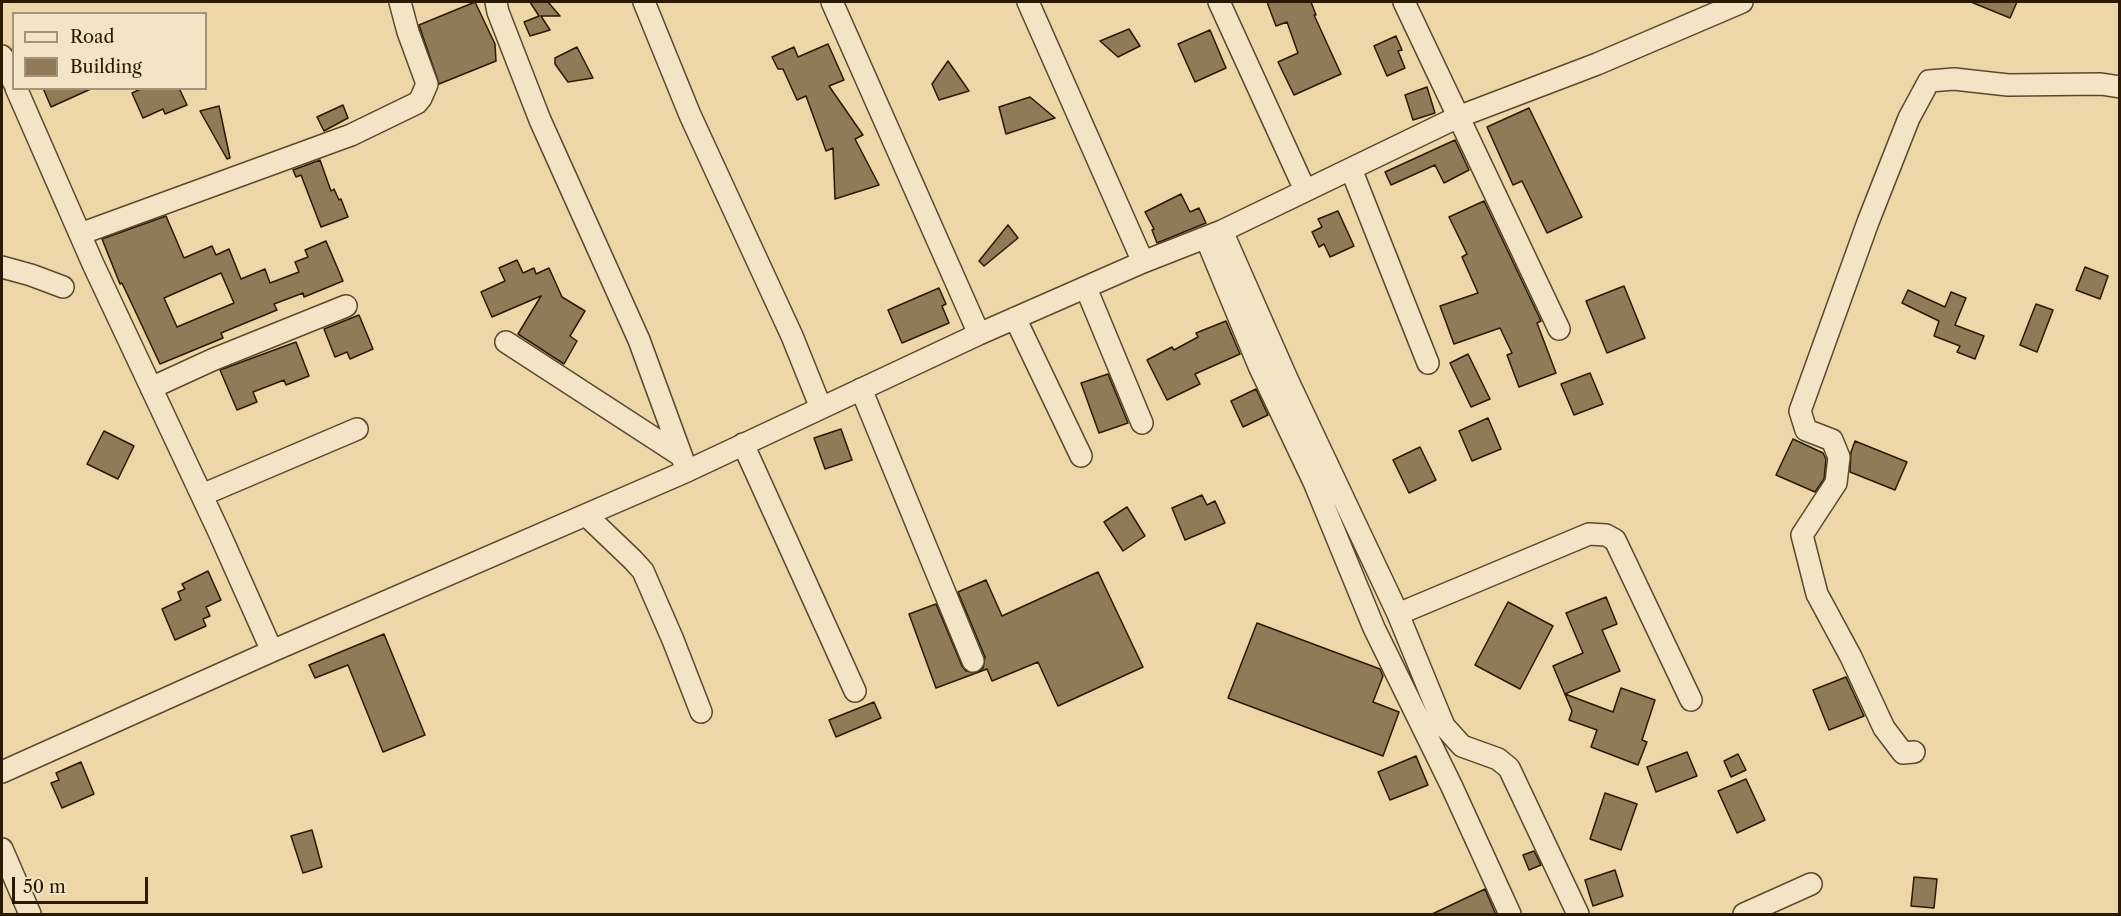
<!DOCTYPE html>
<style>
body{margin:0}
#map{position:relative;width:2121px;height:916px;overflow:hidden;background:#edd6a8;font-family:"Libre Caslon Text",serif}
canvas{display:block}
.frame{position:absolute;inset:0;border:3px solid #2c1902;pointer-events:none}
.legend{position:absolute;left:12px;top:12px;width:195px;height:78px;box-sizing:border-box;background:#f3e4c6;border:2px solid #a39378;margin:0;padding:8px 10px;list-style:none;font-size:18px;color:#2c1902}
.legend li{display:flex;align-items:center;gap:12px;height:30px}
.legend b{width:30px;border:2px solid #a39378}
.scale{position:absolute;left:12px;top:877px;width:136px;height:27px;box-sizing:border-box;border:3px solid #2c1902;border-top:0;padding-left:8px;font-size:18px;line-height:21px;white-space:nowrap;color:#2c1902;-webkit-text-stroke:4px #f3e4c6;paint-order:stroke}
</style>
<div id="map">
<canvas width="2121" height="916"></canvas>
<div class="frame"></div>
<ul class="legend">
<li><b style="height:8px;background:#f3e4c6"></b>Road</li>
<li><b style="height:16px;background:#907b58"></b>Building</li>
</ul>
<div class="scale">50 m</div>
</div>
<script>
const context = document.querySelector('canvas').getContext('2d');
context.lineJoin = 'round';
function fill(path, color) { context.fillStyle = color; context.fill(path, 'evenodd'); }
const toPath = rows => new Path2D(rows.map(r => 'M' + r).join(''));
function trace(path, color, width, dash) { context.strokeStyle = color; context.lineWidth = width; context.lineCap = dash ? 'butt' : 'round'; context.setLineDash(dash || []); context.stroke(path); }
const building = toPath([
 [475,2,495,44,496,61,439,84,419,25,475,2],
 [530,2,548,2,560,16,541,16,550,30,530,36,524,22,539,16,530,2],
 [1267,2,1311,2,1316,15,1314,15,1341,74,1294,95,1278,62,1298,53,1287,22,1276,26,1267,2],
 [1971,2,2017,2,2010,18,1971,2],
 [1129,29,1140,46,1118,57,1100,41,1129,29],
 [1210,30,1226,68,1195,82,1178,44,1210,30],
 [1396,36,1402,50,1398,51,1405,68,1387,76,1374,46,1396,36],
 [828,44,844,80,829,86,863,135,855,139,879,185,835,199,833,148,826,151,806,96,797,100,783,69,778,69,772,57,794,47,798,57,828,44],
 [577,47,593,78,568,82,555,64,555,58,577,47],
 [948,61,969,91,939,100,932,84,948,61],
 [1427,87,1435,113,1413,120,1405,95,1427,87],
 [43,88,93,88,51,107,43,88],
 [143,88,179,88,187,105,165,114,163,109,143,118,132,93,143,88],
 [1030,97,1055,118,1006,134,999,107,1030,97],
 [343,105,348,118,324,131,317,117,343,105],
 [219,106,230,158,227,159,200,111,219,106],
 [1529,108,1582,217,1547,233,1522,181,1513,185,1487,127,1529,108],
 [1455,140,1469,170,1444,183,1435,165,1391,185,1385,172,1455,140],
 [320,160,331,191,334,189,339,200,341,199,348,217,321,227,301,175,296,177,293,170,320,160],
 [1181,194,1190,212,1199,208,1206,223,1157,243,1152,230,1154,229,1145,212,1181,194],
 [1484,201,1541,321,1537,323,1556,373,1519,387,1507,355,1512,353,1500,328,1454,344,1440,306,1478,293,1462,257,1467,254,1449,217,1484,201],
 [1338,211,1354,246,1330,257,1324,244,1319,247,1312,232,1322,227,1318,219,1338,211],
 [166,216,184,258,212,246,216,255,229,249,241,279,265,269,270,283,299,272,295,262,308,257,305,250,326,241,343,281,304,297,303,293,274,304,277,310,221,333,223,338,160,364,122,283,120,284,102,239,166,216],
 [221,273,234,303,177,327,164,298,221,273],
 [1008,225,1018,238,984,266,979,261,1008,225],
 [517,260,523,273,534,268,536,274,549,268,562,297,585,311,570,336,577,341,564,364,518,334,541,296,492,317,481,292,505,281,499,268,517,260],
 [2085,267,2108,276,2100,299,2076,290,2085,267],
 [1624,286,1645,338,1607,353,1586,301,1624,286],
 [939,288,946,304,942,306,949,323,902,343,888,310,939,288],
 [1908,290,1945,307,1951,292,1966,298,1955,325,1984,336,1975,359,1957,352,1960,346,1934,336,1939,321,1902,303,1908,290],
 [2036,304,2053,310,2037,352,2020,345,2036,304],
 [359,315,373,349,350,359,347,352,335,357,324,329,359,315],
 [1226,321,1240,354,1195,374,1200,384,1167,400,1147,360,1172,347,1174,350,1198,337,1196,333,1226,321],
 [296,342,309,376,286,385,284,380,253,392,257,402,237,410,220,370,296,342],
 [1468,354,1490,399,1471,407,1450,363,1468,354],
 [1590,373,1603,404,1574,415,1561,384,1590,373],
 [1108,374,1128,423,1099,433,1081,383,1108,374],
 [1256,389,1268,415,1243,427,1231,401,1256,389],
 [1488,418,1501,449,1472,461,1459,431,1488,418],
 [841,429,852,460,825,469,814,438,841,429],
 [104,431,134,446,118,479,87,464,104,431],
 [1793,439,1823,453,1826,459,1824,479,1815,492,1776,475,1793,439],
 [1855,441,1907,462,1895,490,1850,472,1851,452,1855,441],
 [1420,447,1436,480,1409,493,1393,460,1420,447],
 [1202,495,1207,505,1215,501,1225,523,1185,540,1172,508,1202,495],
 [1127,507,1145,536,1123,551,1104,522,1127,507],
 [208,571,221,600,206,607,210,616,203,619,206,626,175,640,162,609,181,600,178,592,185,589,182,584,208,571],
 [1098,572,1143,667,1058,706,1038,662,992,681,987,669,936,688,909,614,936,604,962,666,966,671,977,673,983,668,985,657,958,592,986,580,1002,616,1098,572],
 [1606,597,1617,624,1602,630,1620,671,1565,694,1613,712,1621,688,1655,700,1642,740,1647,742,1638,765,1591,747,1597,730,1569,720,1572,711,1553,666,1583,653,1566,613,1606,597],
 [1508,602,1553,626,1520,689,1475,665,1508,602],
 [1257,623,1380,669,1383,676,1373,702,1399,712,1383,756,1228,698,1257,623],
 [384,634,425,735,383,752,348,665,315,678,309,665,384,634],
 [1846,677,1864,716,1829,730,1813,690,1846,677],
 [874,702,881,718,836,737,829,720,874,702],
 [1687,752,1697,776,1656,792,1647,767,1687,752],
 [1738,754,1746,770,1731,777,1724,761,1738,754],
 [1416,756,1428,785,1390,800,1378,772,1416,756],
 [81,762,94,794,62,808,51,783,59,780,56,773,81,762],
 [1746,779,1765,820,1737,833,1718,791,1746,779],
 [1605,793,1637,804,1621,850,1590,839,1605,793],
 [312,830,322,867,303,873,291,836,312,830],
 [1534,851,1541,865,1529,870,1523,855,1534,851],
 [1615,870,1623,896,1593,906,1585,880,1615,870],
 [1914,877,1937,879,1934,908,1911,906,1914,877],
 [1485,889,1496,915,1430,915,1485,889]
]);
fill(building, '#907b58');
trace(building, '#2c1902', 1.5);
const minor = toPath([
 [496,2,498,12,540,120,639,340,687,471],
 [644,2,690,115,792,336,821,408],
 [832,2,979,334],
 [1028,2,1143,262],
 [1219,2,1305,190],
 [1404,2,1559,329],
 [2,56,14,83],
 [16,88,93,264,218,530,272,651],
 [1351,169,1428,363],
 [1222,231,1288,381,1398,614,1444,726,1462,746,1498,759,1509,768,1578,914],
 [80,234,351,135,417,103,421,98,427,84,408,32,400,2],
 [1206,238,1259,366,1314,482,1374,628,1452,787,1510,914],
 [2,267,31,275,63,287],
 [1086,288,1142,423],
 [1015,318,1081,456],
 [506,342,680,455],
 [151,388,212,360,346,306],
 [861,389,973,661],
 [743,444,855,691],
 [202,495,357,429],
 [586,515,633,560,643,571,673,640,701,712],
 [1398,614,1589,534,1606,535,1615,540,1691,700],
 [1914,752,1903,753,1884,728,1851,657,1817,594,1802,535,1836,483,1839,457,1832,440,1806,430,1800,411,1868,222,1909,118,1929,81,1954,79,2008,85,2101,84,2120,87],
 [2,772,272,651,687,471,979,334,1143,262,1222,231,1458,117,1597,64,1742,2],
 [2,849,30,914],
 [1744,914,1811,884]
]);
trace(minor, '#5c482c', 24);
trace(minor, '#f3e4c6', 21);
</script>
